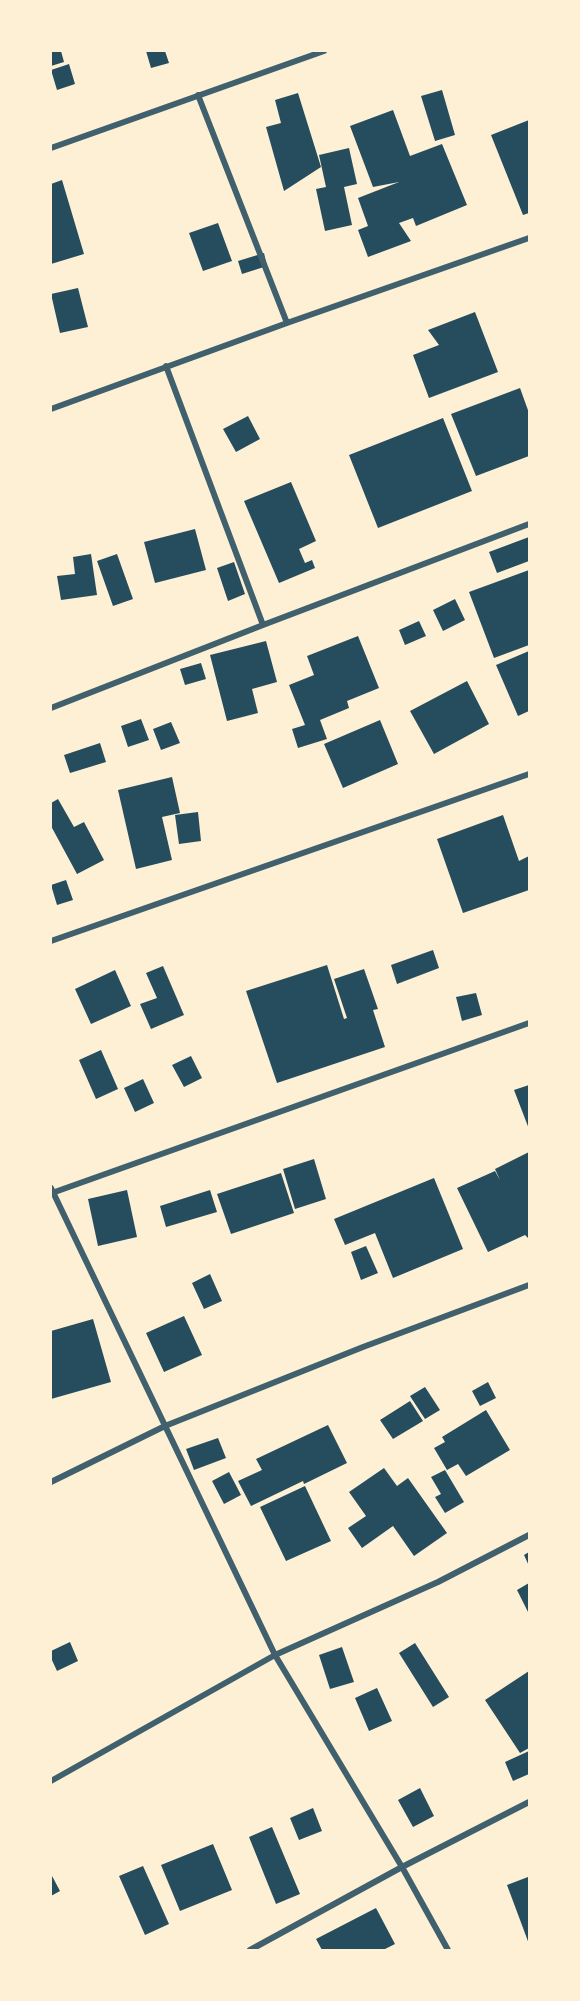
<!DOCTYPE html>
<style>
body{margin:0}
#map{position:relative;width:580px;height:2001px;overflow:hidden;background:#fdf0d5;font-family:"Libre Baskerville",serif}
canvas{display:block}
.frame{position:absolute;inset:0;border:52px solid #fdf0d5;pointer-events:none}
</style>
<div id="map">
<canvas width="580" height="2001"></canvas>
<div class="frame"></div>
</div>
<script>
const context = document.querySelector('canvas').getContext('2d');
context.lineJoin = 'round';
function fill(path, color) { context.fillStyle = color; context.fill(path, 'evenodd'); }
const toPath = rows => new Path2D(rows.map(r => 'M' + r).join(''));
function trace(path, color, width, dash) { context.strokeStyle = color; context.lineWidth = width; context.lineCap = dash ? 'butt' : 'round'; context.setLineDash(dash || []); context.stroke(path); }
fill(toPath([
 [51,51,61,51,64,62,51,66],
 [146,51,165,51,169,63,151,68],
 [69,64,75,84,57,90,51,70],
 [442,90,455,135,435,141,421,96],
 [298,93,321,167,284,191,266,127,281,123,275,100],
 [393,110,410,156,442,144,467,205,416,226,413,218,399,223,411,241,368,257,358,230,368,226,358,198,399,182,373,187,350,126],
 [529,120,529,213,523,215,491,135],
 [349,148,357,184,344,187,352,225,325,231,316,189,326,187,319,155],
 [62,180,84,254,51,264,51,184],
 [218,223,232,261,203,271,189,233],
 [264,253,267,266,242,274,238,261],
 [78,288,88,327,60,333,51,294],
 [475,312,498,372,429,398,413,355,439,345,428,330],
 [520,388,529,413,529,456,476,476,451,414],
 [248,416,260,439,236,452,223,429],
 [443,418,472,491,378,528,349,455],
 [291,482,316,541,299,549,305,563,312,560,315,568,279,583,244,501],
 [195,529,206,570,155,583,144,542],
 [529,537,529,561,497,573,489,552],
 [91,554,97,595,61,600,57,576,75,574,73,557],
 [117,554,133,599,113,606,97,561],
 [234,562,245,594,228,601,217,568],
 [529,570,529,645,494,658,469,592],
 [455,599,465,620,443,631,433,610],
 [419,621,426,636,405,645,399,630],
 [358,636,379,688,347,701,349,708,320,720,327,739,298,748,292,729,305,725,289,685,314,675,307,656],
 [266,641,277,682,252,689,258,713,227,721,210,655],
 [529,651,529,711,518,716,496,665],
 [201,663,206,679,185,685,180,669],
 [467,681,489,724,434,754,410,711],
 [141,719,149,740,128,747,121,726],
 [380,720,398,764,343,788,324,744],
 [171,722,180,743,161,750,153,729],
 [100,743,106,762,70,773,64,755],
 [172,777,180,813,162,817,172,860,136,869,118,790],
 [58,799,74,827,84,822,104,860,77,874,51,826,51,803],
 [198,812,201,841,179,844,175,815],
 [503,815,519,861,529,856,529,890,463,913,437,839],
 [66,880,73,900,57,905,51,885],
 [433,950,439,968,397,984,391,965],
 [327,965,344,1019,347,1018,334,979,364,969,378,1009,373,1010,385,1047,277,1083,246,991],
 [163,966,184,1015,151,1029,140,1004,157,998,146,973],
 [115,970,131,1006,91,1024,75,989],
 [476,993,482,1015,462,1021,456,997],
 [101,1050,118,1089,96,1099,79,1060],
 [191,1056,202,1078,184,1087,172,1065],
 [143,1079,154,1103,135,1112,124,1088],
 [529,1085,529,1129,514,1090],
 [529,1152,529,1239,525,1235,488,1252,457,1188,495,1171,500,1180,495,1169],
 [314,1159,326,1199,295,1209,283,1169],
 [281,1173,294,1213,231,1234,217,1194],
 [434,1178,463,1249,393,1278,375,1233,345,1245,334,1219],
 [127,1190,137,1237,98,1246,88,1199],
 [210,1190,217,1212,166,1227,160,1206],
 [366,1246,378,1273,361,1280,351,1252],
 [210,1274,222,1301,204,1309,192,1283],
 [184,1316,202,1355,164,1372,146,1333],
 [93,1319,111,1382,51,1399,51,1331],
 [488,1382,496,1398,480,1406,472,1391],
 [425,1387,440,1410,425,1419,410,1396],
 [410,1401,423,1421,393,1439,380,1420],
 [486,1410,510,1450,466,1476,458,1464,447,1470,434,1448,445,1442,442,1437],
 [328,1425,347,1463,304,1484,303,1481,251,1506,238,1481,262,1470,256,1459],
 [218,1438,226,1458,194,1470,186,1449],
 [384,1468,397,1486,408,1478,447,1533,414,1556,393,1526,362,1548,348,1528,366,1516,349,1492],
 [445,1470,464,1502,445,1513,435,1497,441,1494,431,1477],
 [229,1472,241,1495,224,1504,212,1481],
 [305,1486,331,1541,286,1561,260,1507],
 [529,1552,529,1566,524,1555],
 [529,1583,529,1614,517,1590],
 [70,1642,78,1661,57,1671,51,1658,51,1651],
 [415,1643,449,1697,433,1707,399,1653],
 [342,1647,354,1682,330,1689,319,1655],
 [529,1671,529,1748,520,1753,485,1700],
 [377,1688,392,1721,369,1731,355,1698],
 [529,1751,529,1774,513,1781,505,1762],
 [420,1788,434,1816,413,1827,398,1800],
 [313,1808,322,1831,299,1840,290,1818],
 [272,1827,300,1894,276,1904,249,1837],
 [213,1844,232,1890,180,1911,161,1865],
 [143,1866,169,1924,145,1935,119,1876],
 [51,1874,60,1891,51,1896],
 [528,1877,529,1881,529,1944,507,1885],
 [376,1908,395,1944,383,1950,322,1950,316,1939]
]), '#264d5e');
trace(toPath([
 [198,95,287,323],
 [51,148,324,51],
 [166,366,263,625],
 [51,409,287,323,529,238],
 [51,708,263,625,529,524],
 [51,941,529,774],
 [51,1188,275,1655,402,1867,448,1950],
 [52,1193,529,1023],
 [51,1482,165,1426,363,1347,529,1285],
 [51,1781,275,1655,438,1582,529,1535],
 [250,1950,402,1867,529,1802]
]), '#3f606c', 6);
</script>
